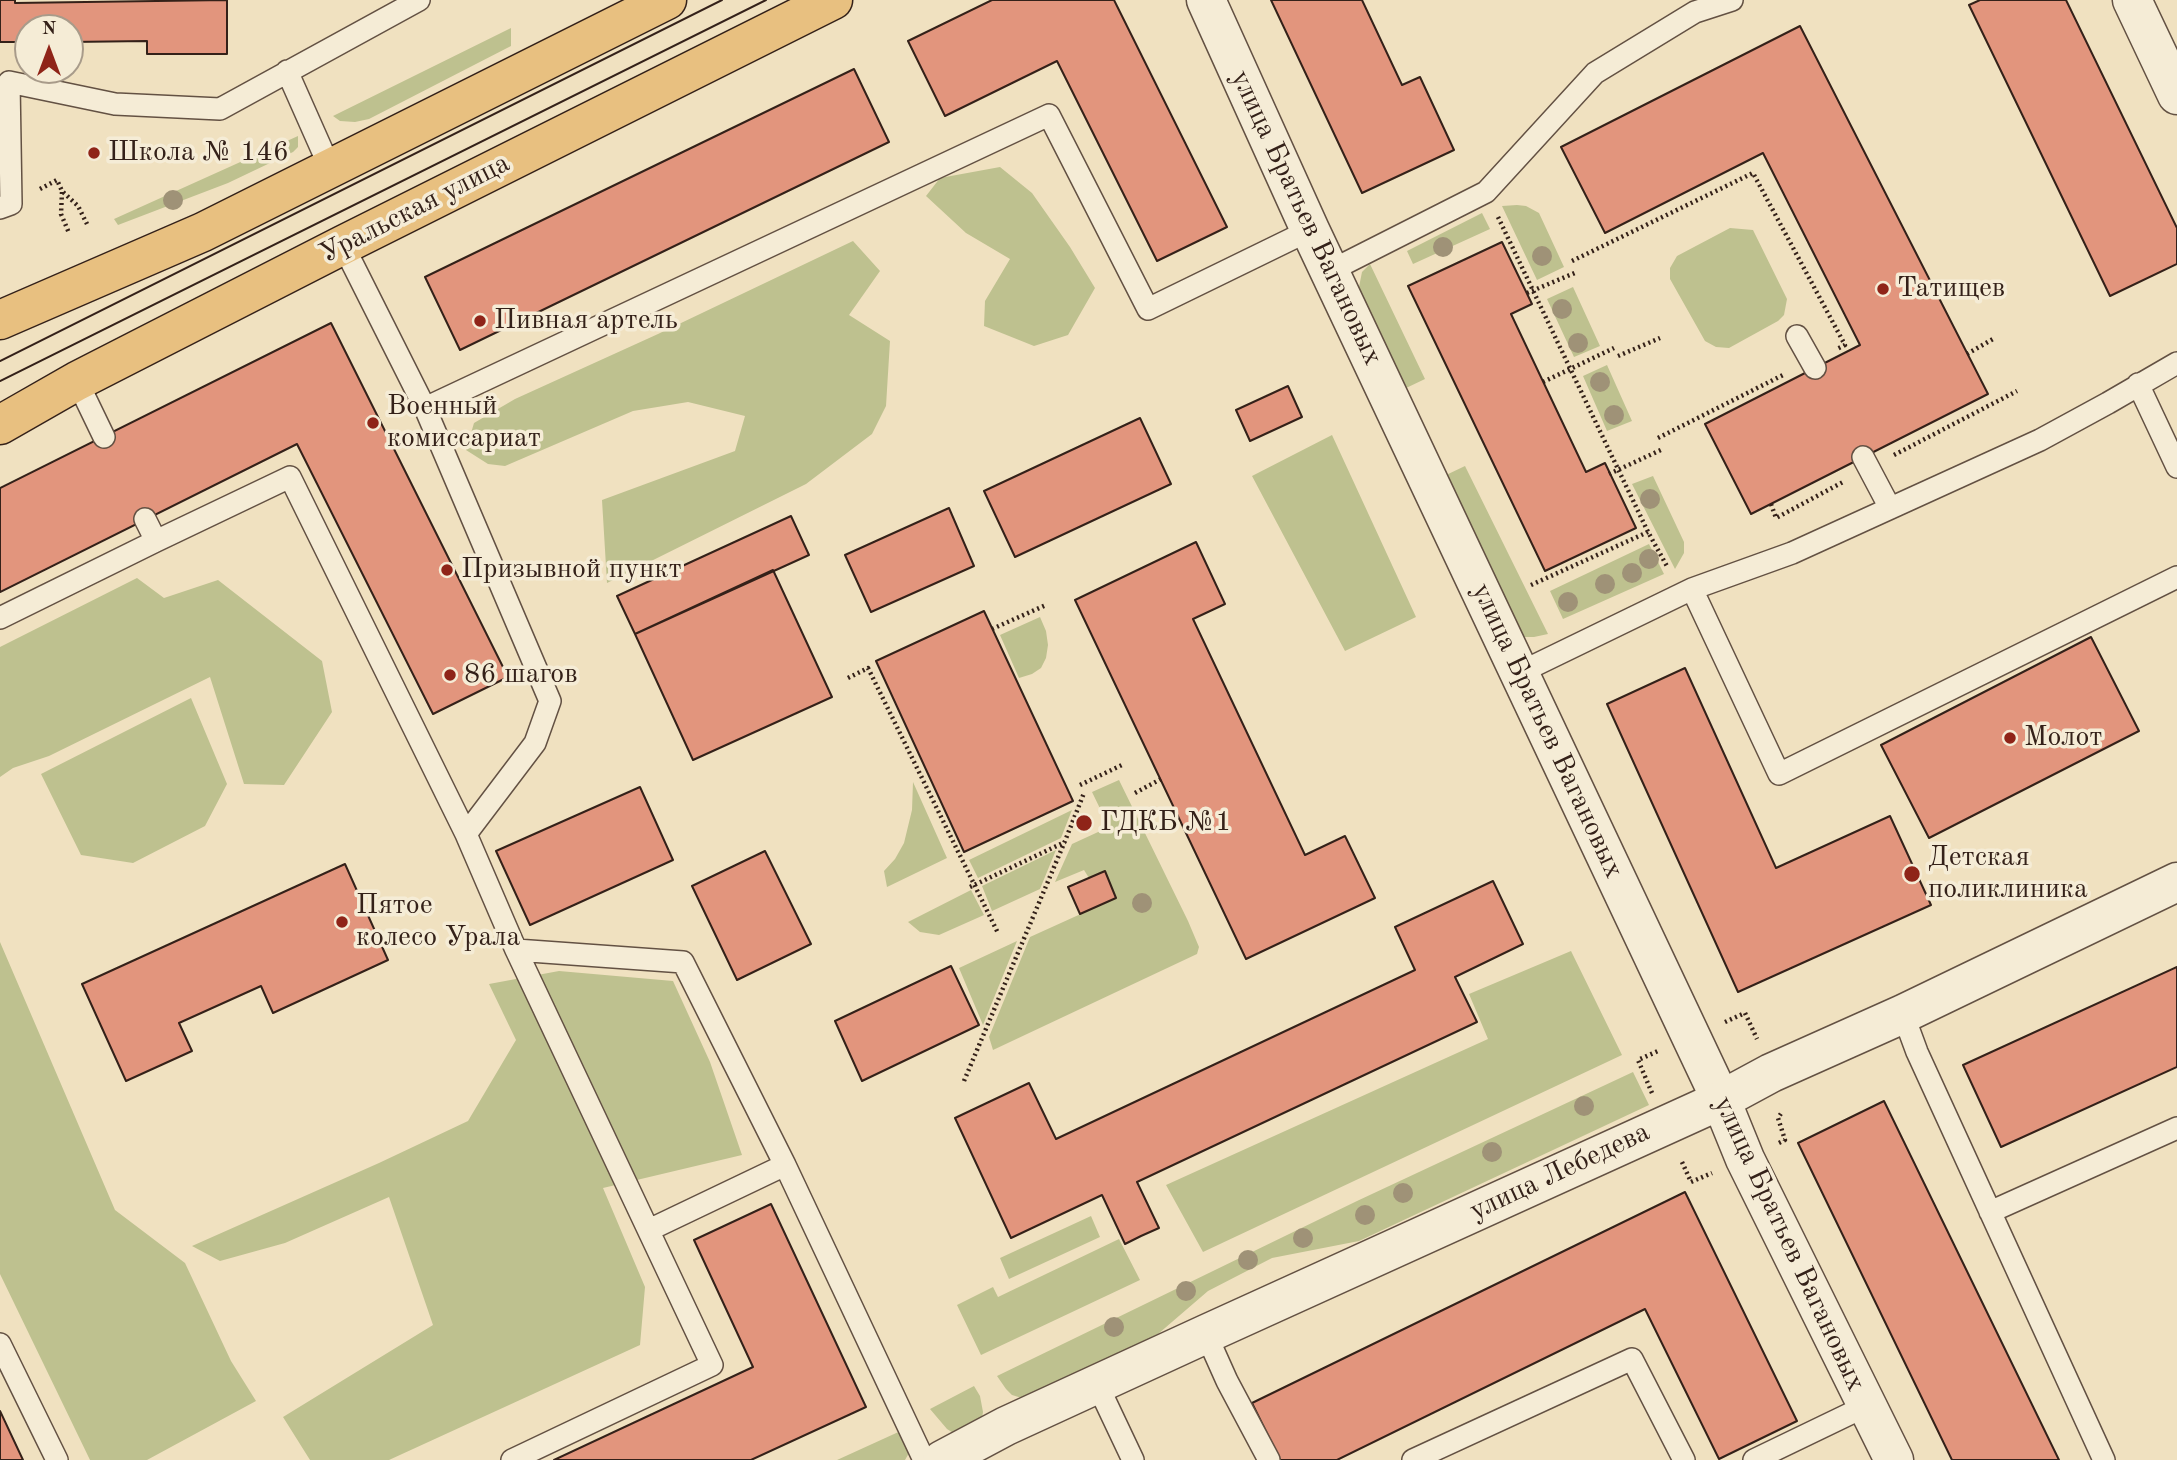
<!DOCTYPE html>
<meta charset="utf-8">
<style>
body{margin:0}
#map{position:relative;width:2177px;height:1460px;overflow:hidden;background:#f0e1c0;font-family:"Old Standard TT",serif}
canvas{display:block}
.north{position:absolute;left:14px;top:14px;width:70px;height:70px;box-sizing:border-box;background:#f5ecd6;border:2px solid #a89b8a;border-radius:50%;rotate:0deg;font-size:19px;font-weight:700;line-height:28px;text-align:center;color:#342119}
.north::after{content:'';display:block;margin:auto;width:24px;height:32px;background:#8f2418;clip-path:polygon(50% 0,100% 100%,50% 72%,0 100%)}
</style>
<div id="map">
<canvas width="2177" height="1460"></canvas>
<div class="north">N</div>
</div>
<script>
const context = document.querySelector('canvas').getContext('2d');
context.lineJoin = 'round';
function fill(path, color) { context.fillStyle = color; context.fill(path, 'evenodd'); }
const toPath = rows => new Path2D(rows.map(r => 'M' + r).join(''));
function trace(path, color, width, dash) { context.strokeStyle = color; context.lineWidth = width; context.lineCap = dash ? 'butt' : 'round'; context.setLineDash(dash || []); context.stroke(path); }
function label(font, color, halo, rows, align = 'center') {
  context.font = font + ' "Old Standard TT",serif'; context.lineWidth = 7; context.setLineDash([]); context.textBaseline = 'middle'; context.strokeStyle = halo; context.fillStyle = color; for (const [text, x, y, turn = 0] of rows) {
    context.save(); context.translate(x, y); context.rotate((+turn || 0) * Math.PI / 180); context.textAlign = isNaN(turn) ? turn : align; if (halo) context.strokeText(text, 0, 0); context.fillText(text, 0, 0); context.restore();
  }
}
fill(toPath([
 [511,28,511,46,369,119,355,122,340,121,333,116],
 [298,136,298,147,293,152,228,183,118,225,114,219],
 [1000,167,1032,193,1070,247,1095,288,1068,335,1034,346,984,326,985,301,1010,259,966,233,926,196,940,178],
 [1517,205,1526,206,1539,213,1564,267,1537,280,1502,206],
 [1482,213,1490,229,1413,264,1407,251],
 [1730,228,1753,230,1787,299,1784,315,1778,321,1729,348,1716,347,1705,341,1670,279,1670,268,1677,256],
 [853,241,880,271,849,315,890,341,886,406,872,434,806,484,607,583,602,500,735,451,745,416,688,402,633,411,505,466,488,464,466,450,474,423,515,399,658,334],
 [1370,264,1425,379,1404,389,1359,287,1362,272],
 [1573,287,1600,346,1574,357,1547,299],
 [1607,365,1632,421,1607,431,1583,376],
 [1332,435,1416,617,1345,651,1252,476],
 [1465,466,1548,634,1534,637,1521,637,1444,476],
 [1653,476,1684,542,1684,553,1675,569,1632,484],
 [1649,544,1664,574,1563,619,1550,591],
 [137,578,164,598,218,580,322,661,332,712,284,785,244,784,210,677,49,756,13,768,0,777,0,647],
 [1040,617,1046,631,1048,645,1046,658,1041,668,1032,674,1019,678,1000,635],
 [191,698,227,784,205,826,133,863,81,855,41,774],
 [1119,780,1188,921,1199,947,1197,954,993,1050,989,1037,1030,937,1116,898,1104,871,1089,878,1084,870,1055,882,1072,844,1109,827,1092,792],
 [913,782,947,858,887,887,884,871,895,859,904,843,912,810],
 [1072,810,1061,838,978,878,969,860],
 [1056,850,1040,889,992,911,982,886],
 [971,890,984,915,939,935,920,932,908,922],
 [1017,941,983,1025,959,968],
 [0,942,115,1210,185,1263,231,1361,256,1401,147,1460,90,1460,0,1274],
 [1571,951,1622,1055,1203,1252,1166,1185,1488,1039,1469,994],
 [559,971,673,981,710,1062,742,1155,603,1188,645,1287,640,1345,389,1460,310,1460,283,1417,433,1325,389,1197,285,1243,220,1261,192,1246,379,1163,468,1121,516,1040,489,984],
 [1633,1072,1649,1105,1359,1241,1272,1258,1208,1291,1158,1334,1025,1399,1012,1395,1006,1389,997,1376,1357,1201],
 [1091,1216,1100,1237,1009,1279,1000,1258],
 [1119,1239,1140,1280,981,1355,957,1305,993,1287,998,1297],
 [974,1386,980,1396,983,1412,981,1423,958,1436,947,1429,930,1409],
 [905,1429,909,1453,905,1460,837,1460]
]), '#bec18f');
const building = toPath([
 [0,0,15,0,15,3,227,0,227,54,147,54,147,41,70,42,70,28,28,28,28,42,0,42,0,0],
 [992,0,1114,0,1227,227,1157,261,1057,61,945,116,908,41,992,0],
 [1271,0,1362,0,1402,85,1420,77,1454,150,1362,193,1271,0],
 [1980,0,2066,0,2177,228,2177,264,2110,296,1969,5,1980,0],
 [1800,26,1988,394,1751,514,1705,424,1860,345,1763,153,1605,233,1561,147,1800,26],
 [854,69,889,142,460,350,425,277,854,69],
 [1502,242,1532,304,1511,314,1586,472,1605,463,1636,528,1545,571,1408,286,1502,242],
 [331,323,508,677,433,714,297,444,0,592,0,488,331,323],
 [1288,386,1302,417,1250,441,1236,410,1288,386],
 [1140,418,1171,484,1015,557,984,491,1140,418],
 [949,508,974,566,871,612,845,555,949,508],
 [791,516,809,555,635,634,617,596,791,516],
 [1196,542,1225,604,1193,619,1305,855,1345,836,1375,898,1246,959,1075,600,1196,542],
 [773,570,832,697,693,760,635,634,773,570],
 [984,611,1073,801,964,852,876,661,984,611],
 [2091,637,2139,731,1929,838,1881,745,2091,637],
 [1685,668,1776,868,1890,816,1931,905,1738,992,1607,704,1685,668],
 [640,787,673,860,530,925,496,851,640,787],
 [765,851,811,944,737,980,692,886,765,851],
 [345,864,388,960,273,1013,261,986,179,1023,192,1051,126,1081,82,984,345,864],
 [1105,871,1116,898,1080,914,1068,887,1105,871],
 [1493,881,1523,944,1455,977,1477,1022,1137,1182,1159,1228,1141,1236,1125,1244,1102,1195,1011,1238,955,1118,1029,1083,1056,1139,1415,970,1395,927,1493,881],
 [951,966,979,1025,862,1081,835,1021,951,966],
 [2177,967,2177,1067,2001,1147,1963,1065,2177,967],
 [1884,1101,2059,1460,1952,1460,1798,1143,1884,1101],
 [1685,1192,1797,1421,1719,1459,1645,1309,1337,1460,1280,1460,1252,1403,1685,1192],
 [771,1204,866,1407,751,1460,554,1460,753,1367,694,1240,771,1204],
 [0,1411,23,1460,0,1460,0,1411]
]);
fill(building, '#e2957d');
trace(building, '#342119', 2);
const service = toPath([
 [287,71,330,168],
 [0,208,11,204,9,82,115,104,220,109,419,0],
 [343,245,425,408,550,701,535,743,466,834,516,950,712,1365,512,1460],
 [1330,271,1486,192,1595,73,1695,12,1732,0],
 [1797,336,1815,368],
 [77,381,104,437],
 [2138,384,2177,467],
 [425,408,1049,115,1148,309,1310,230],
 [1863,457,1890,508],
 [145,519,156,541],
 [1692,589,1779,774,2177,577],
 [0,618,156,541,290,477,466,834],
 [1519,673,1692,589,1792,553,2040,440,2108,403,2177,363],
 [516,950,683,962,785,1165,924,1460],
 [1903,1014,1917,1052,2104,1460],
 [1990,1212,2177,1128],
 [649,1230,785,1165],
 [1206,1334,1227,1381,1269,1460],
 [0,1344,57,1460],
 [1098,1386,1133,1460],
 [1413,1460,1632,1359,1684,1460],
 [1754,1460,1866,1406]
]);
const minor = toPath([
 [1206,0,1310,230,1721,1100,1745,1159,1894,1460],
 [2132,0,2177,95]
]);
const tertiary = toPath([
 [942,1460,1006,1426,1206,1334,1721,1100,1771,1073,1903,1014,2177,882]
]);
const primary = toPath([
 [0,320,203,232,667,0],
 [0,425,77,381,343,245,833,0]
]);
trace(service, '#635143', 24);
trace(minor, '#635143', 41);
trace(tertiary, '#635143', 41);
trace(primary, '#342119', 41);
trace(toPath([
 [40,189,57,180,62,191,78,206,87,224],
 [62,192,61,214,69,233],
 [1498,217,1648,532,1668,568],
 [1572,261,1753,173,1845,345,1837,349],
 [1527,293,1577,272],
 [1967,354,1993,339],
 [1618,356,1660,338],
 [1543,382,1614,348],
 [1658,438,1785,374],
 [1894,455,2017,391],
 [1609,474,1663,449],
 [1771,504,1776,518,1843,482],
 [1531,585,1648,532],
 [992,629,1046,605],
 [848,678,868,668,998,933],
 [1080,785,1122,765],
 [1135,793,1161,779],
 [970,887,1065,842],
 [1725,1022,1745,1013,1757,1039],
 [964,1081,1065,841,1084,793],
 [1652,1093,1638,1060,1658,1051],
 [1779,1143,1785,1140,1778,1118,1782,1112],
 [1682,1162,1691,1182,1712,1173]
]), '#342119', 4.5, [2, 3.5]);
trace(service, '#f5ecd6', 21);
trace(minor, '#f5ecd6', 38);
trace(tertiary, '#f5ecd6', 38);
trace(primary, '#e8c080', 38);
trace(toPath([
 [0,361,722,0],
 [0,381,766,0]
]), '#342119', 2);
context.fillStyle = '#9f9277';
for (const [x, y] of [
 [173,200],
 [1443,247],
 [1542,256],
 [1562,309],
 [1578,343],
 [1600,382],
 [1614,415],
 [1650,499],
 [1649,559],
 [1632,573],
 [1605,584],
 [1568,602],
 [1142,903],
 [1584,1106],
 [1492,1152],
 [1403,1193],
 [1365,1215],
 [1303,1238],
 [1248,1260],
 [1186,1291],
 [1114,1327]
]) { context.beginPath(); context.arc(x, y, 10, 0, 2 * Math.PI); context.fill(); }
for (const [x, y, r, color] of [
 [94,153,7,"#8f2418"],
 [1883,289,7,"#8f2418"],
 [480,321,7,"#8f2418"],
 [373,423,7,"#8f2418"],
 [447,570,7,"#8f2418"],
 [450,675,7,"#8f2418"],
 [2010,738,7,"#8f2418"],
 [1084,823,9,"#8f2418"],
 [1912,874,9,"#8f2418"],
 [342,922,7,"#8f2418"]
]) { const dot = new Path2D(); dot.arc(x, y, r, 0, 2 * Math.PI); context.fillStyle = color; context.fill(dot); trace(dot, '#f5ecd6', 2.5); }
label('28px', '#342119', '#f5ecd6', [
 ["Школа № 146",108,153],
 ["Татищев",1897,289],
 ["Пивная артель",494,321],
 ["Военный",387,407],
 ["комиссариат",387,439],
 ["Призывной пункт",461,570],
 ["86 шагов",464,675],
 ["Молот",2024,738],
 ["ГДКБ №1",1100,823],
 ["Детская",1928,858],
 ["поликлиника",1928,890],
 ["Пятое",356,906],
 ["колесо Урала",356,938]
], 'left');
label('28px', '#342119', '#f5ecd6', [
 ["Уральская улица",415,209,-27],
 ["улица Братьев Вагановых",1306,218,65],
 ["улица Братьев Вагановых",1547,731,65],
 ["улица Лебедева",1560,1172,-25],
 ["улица Братьев Вагановых",1789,1244,65]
]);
</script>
